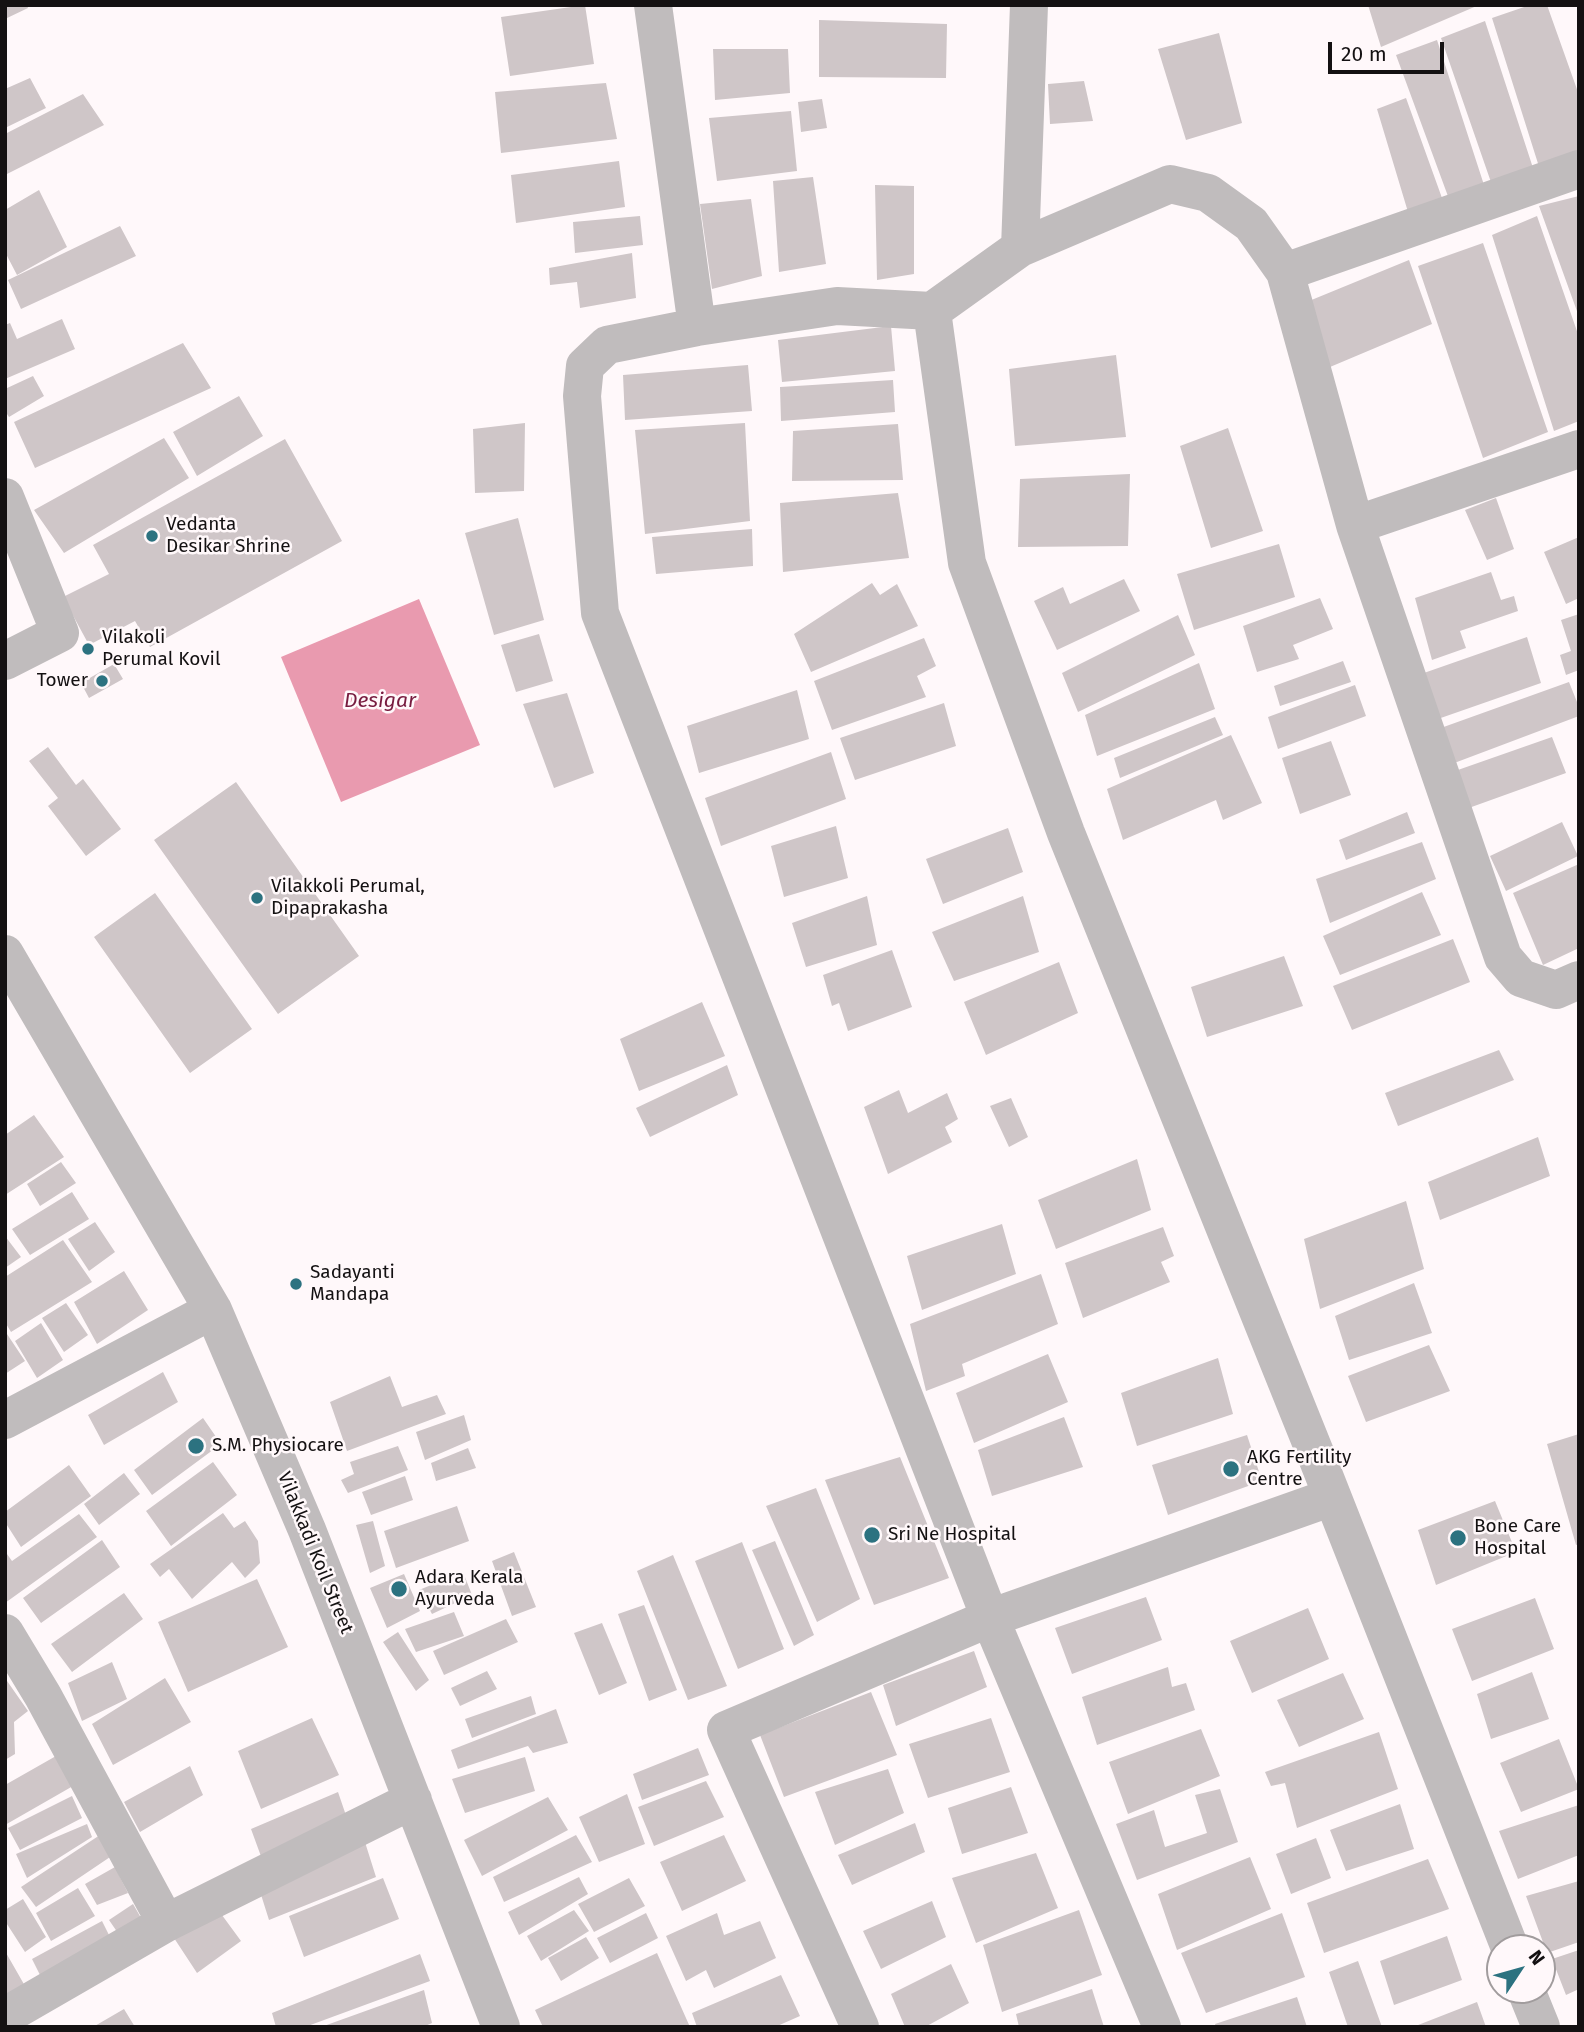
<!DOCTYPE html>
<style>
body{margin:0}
#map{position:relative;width:1584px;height:2032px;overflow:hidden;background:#fff8fa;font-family:"Fira Sans",sans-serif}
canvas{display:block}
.frame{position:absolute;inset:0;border:7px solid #141112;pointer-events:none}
.north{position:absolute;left:1486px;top:1934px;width:70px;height:70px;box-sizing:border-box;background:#fff8fa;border:2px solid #a19c9d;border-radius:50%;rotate:54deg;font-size:19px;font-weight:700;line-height:28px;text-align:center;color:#141112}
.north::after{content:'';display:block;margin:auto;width:24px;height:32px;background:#2c7280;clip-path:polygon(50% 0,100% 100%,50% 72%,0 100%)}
.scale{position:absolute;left:1328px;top:42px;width:116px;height:32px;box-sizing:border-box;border:4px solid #141112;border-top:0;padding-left:9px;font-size:21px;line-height:24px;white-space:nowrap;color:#141112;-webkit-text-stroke:5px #fff8fa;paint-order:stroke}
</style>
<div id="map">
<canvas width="1584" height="2032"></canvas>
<div class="frame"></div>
<div class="north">N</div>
<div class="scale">20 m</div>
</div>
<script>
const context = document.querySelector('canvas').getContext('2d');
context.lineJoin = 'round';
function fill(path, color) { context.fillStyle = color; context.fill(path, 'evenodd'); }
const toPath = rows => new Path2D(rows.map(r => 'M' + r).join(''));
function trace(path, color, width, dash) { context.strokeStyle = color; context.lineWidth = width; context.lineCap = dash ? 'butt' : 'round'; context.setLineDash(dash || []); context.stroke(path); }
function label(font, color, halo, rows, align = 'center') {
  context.font = font + ' "Fira Sans",sans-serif'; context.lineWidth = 5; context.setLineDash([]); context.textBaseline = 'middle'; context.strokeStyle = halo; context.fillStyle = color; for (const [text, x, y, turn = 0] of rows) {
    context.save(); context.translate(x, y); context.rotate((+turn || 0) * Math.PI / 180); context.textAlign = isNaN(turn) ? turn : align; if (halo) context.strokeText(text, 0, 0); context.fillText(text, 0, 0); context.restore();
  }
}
fill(toPath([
 [419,599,480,745,341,802,281,657]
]), '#e99aaf');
fill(toPath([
 [5,5,27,5,28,8,5,19],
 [585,5,594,64,510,76,501,17],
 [1368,5,1479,5,1381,47],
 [1530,5,1547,5,1579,95,1579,158,1541,173,1492,18],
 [819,20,947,24,946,78,819,77],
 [1485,21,1534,171,1493,188,1441,38],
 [1219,33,1242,123,1186,140,1158,49],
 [1437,40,1484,185,1449,199,1396,55],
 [713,49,788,49,790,93,715,100],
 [30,78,46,108,5,128,5,89],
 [1084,81,1093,121,1050,124,1048,84],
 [606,83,617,139,501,153,495,92],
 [83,94,104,125,5,175,5,134],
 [1406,98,1442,198,1408,212,1377,109],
 [822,99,827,128,801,132,798,102],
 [791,111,797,171,717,181,709,118],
 [619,161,625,207,516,223,511,175],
 [813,177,826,264,779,272,773,181],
 [875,185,914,186,914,274,877,280],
 [39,190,67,247,17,275,5,252,5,210],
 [1579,196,1579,314,1578,314,1539,206],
 [751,199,762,276,712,289,700,204],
 [640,216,643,245,575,253,573,222],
 [1537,216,1579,337,1579,421,1554,431,1492,235],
 [120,226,136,256,21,309,8,280],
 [1483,243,1548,432,1483,458,1418,266],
 [632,253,636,298,580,308,577,282,550,285,549,268],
 [1409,260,1432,324,1330,367,1309,301],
 [62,319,75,349,5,379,5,325,10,323,17,339],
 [891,326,895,371,782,382,778,340],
 [183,343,211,388,35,468,14,422],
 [1116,355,1126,437,1015,446,1009,369],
 [748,365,752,411,625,420,623,375],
 [33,376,44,396,9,417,5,411,5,389],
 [893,380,895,412,781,421,780,387],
 [239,396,263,436,197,476,173,432],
 [525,423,524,491,475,493,473,429],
 [745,423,750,521,645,534,635,430],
 [898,424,903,480,792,481,793,431],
 [1228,428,1263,531,1211,548,1180,446],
 [164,438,189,478,64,553,34,510],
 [285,439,342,541,150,647,135,621,89,645,63,597,109,574,93,545],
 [1130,474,1128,546,1018,547,1020,479],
 [898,493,909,558,783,572,780,503],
 [1496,498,1514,549,1487,560,1465,510],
 [518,518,544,620,494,635,465,533],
 [752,529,753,566,656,574,652,537],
 [1579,537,1579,598,1566,604,1544,552],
 [1279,544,1295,597,1194,630,1177,574],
 [1491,572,1501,600,1514,596,1518,611,1460,631,1466,648,1432,660,1415,598],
 [1124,579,1140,611,1057,650,1034,601,1063,587,1070,604],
 [872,583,880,595,897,584,918,626,811,672,794,634],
 [1320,598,1333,629,1293,645,1299,659,1257,672,1243,626],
 [1579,614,1579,670,1566,675,1560,655,1571,651,1561,620],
 [1178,615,1195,655,1078,712,1062,673],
 [539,634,553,681,516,692,501,645],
 [1527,637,1541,683,1435,720,1421,674],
 [924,638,936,666,917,676,926,697,832,730,814,681],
 [1343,661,1351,682,1280,706,1274,686],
 [1199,663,1215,709,1097,756,1085,715],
 [114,664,123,679,89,698,81,683],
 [1569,682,1579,707,1579,716,1449,765,1438,729],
 [1355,685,1366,716,1278,749,1268,717],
 [797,690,809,739,699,773,687,726],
 [567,693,594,773,554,788,523,704],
 [944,703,956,746,855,780,840,738],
 [1215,717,1223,735,1120,778,1114,758],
 [1231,735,1262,803,1223,820,1216,800,1123,840,1107,789],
 [1552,737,1566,773,1466,809,1455,771],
 [1331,741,1351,795,1300,814,1282,758],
 [48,747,76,785,83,779,121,829,86,856,48,806,58,798,29,761],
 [831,752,846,799,721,846,705,798],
 [236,782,359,956,278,1014,154,840],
 [1407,812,1415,833,1346,860,1339,840],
 [1562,822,1578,856,1506,891,1490,856],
 [836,826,848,878,784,897,771,846],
 [1008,828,1023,872,943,904,926,859],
 [1422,842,1436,879,1330,923,1316,879],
 [1579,864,1579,948,1543,965,1513,893],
 [1422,892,1441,935,1340,975,1323,936],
 [155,893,252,1029,190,1073,94,937],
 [867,896,877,945,806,967,792,923],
 [1023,896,1039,952,954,981,932,932],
 [1453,939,1470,982,1352,1030,1333,986],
 [892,950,912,1007,848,1031,839,1003,832,1006,823,975],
 [1284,956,1303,1006,1207,1037,1191,987],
 [1059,962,1078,1013,986,1055,964,1002],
 [702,1002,725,1056,639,1091,620,1039],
 [1499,1050,1514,1080,1398,1126,1385,1093],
 [727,1065,738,1095,650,1137,636,1108],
 [899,1090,908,1113,947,1093,958,1119,945,1127,952,1142,888,1174,864,1107],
 [1011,1098,1028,1137,1009,1147,990,1106],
 [34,1115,64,1157,5,1195,5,1135],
 [1538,1137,1550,1176,1440,1220,1428,1182],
 [1137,1159,1151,1210,1056,1249,1038,1200],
 [61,1162,76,1183,40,1206,27,1184],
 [72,1192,89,1219,30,1255,12,1229],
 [1406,1201,1424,1269,1320,1309,1304,1239],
 [95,1222,115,1252,89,1271,68,1239],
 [1002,1224,1016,1274,922,1310,907,1256],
 [1163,1227,1174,1256,1161,1262,1170,1282,1083,1318,1065,1263],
 [5,1236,21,1257,5,1268],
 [63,1240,92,1282,11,1332,5,1322,5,1277],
 [124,1271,148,1310,97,1344,74,1302],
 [1041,1274,1058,1324,962,1364,965,1376,926,1391,910,1324],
 [1414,1283,1432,1333,1349,1360,1335,1316],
 [66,1303,88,1335,64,1352,42,1318],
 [41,1323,63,1360,37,1378,15,1341],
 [5,1331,25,1361,5,1374],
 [1429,1345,1450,1391,1366,1422,1348,1376],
 [1048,1354,1068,1402,974,1443,956,1393],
 [1218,1358,1233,1414,1137,1446,1121,1393],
 [163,1372,178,1402,104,1445,88,1415],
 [390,1376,402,1407,437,1395,446,1414,347,1451,330,1402],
 [464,1415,471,1440,425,1460,416,1432],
 [1064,1417,1083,1467,992,1496,978,1450],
 [203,1418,221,1444,152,1495,134,1470],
 [1579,1434,1579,1544,1576,1545,1547,1444],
 [1247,1435,1262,1481,1168,1515,1152,1465],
 [398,1446,408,1470,348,1493,341,1480,354,1474,350,1462],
 [468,1448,476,1468,436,1481,431,1463],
 [900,1457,949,1578,874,1605,825,1480],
 [213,1462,237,1495,171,1546,146,1511],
 [69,1465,91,1496,21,1547,5,1522,5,1512],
 [124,1473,140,1494,99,1525,84,1504],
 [405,1476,413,1500,371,1515,362,1492],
 [816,1488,860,1599,817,1622,766,1506],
 [1495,1501,1516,1552,1436,1585,1418,1530],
 [457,1506,469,1541,396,1568,384,1531],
 [223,1513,234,1528,245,1521,258,1541,260,1563,245,1578,232,1562,192,1599,169,1569,160,1577,150,1564],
 [79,1514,97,1537,5,1603,5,1555,7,1554,12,1561],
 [373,1521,385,1566,370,1573,356,1525],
 [102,1540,120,1567,41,1623,23,1598],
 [775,1541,814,1635,794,1646,752,1550],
 [742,1542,784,1649,738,1669,695,1561],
 [514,1552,536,1607,512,1616,492,1561],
 [673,1555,727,1686,688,1700,637,1571],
 [463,1572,472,1595,432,1614,419,1590],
 [404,1574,420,1611,387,1628,370,1588],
 [257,1579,288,1647,188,1692,158,1622],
 [124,1593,143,1619,72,1672,51,1644],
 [1146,1597,1162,1640,1072,1674,1055,1628],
 [1535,1598,1554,1649,1472,1681,1452,1629],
 [644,1605,677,1690,649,1701,618,1614],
 [1308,1608,1329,1659,1252,1693,1230,1641],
 [454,1612,464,1636,416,1652,405,1629],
 [506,1619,518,1642,444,1675,433,1651],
 [602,1623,627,1683,599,1695,574,1633],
 [398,1632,429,1680,416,1691,383,1642],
 [974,1651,987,1687,896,1726,883,1685],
 [112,1662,127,1699,82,1721,68,1683],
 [1168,1667,1172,1687,1186,1683,1195,1710,1097,1745,1082,1697],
 [487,1671,497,1689,460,1706,451,1688],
 [1532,1672,1549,1719,1491,1739,1477,1694],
 [1343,1673,1364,1719,1299,1747,1277,1700],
 [5,1678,28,1711,14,1722,15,1754,5,1760],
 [165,1678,191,1722,113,1765,92,1724],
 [871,1692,897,1755,784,1797,760,1735],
 [531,1696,536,1714,472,1738,465,1719],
 [556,1709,568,1743,533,1753,528,1746,458,1769,451,1750],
 [312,1718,339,1775,261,1809,238,1751],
 [991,1718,1010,1772,928,1798,909,1744],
 [1201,1729,1220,1776,1128,1814,1109,1762],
 [1379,1732,1398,1789,1297,1828,1285,1783,1271,1786,1265,1772],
 [1559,1739,1579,1789,1521,1812,1500,1763],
 [698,1748,709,1775,642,1800,633,1774],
 [56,1756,73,1786,5,1825,5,1785],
 [525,1757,535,1791,465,1813,452,1779],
 [190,1766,203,1795,140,1832,124,1802],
 [888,1769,904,1813,835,1845,815,1792],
 [706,1781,724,1817,654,1846,638,1807],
 [1011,1787,1028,1833,962,1854,948,1808],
 [1220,1789,1238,1842,1137,1880,1116,1824,1154,1810,1165,1847,1207,1833,1195,1795],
 [338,1792,352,1833,266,1870,251,1829],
 [627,1794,645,1844,599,1862,579,1817],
 [72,1796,82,1818,20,1850,8,1828],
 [548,1797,568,1830,482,1876,464,1840],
 [1400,1804,1414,1849,1346,1871,1330,1830],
 [1579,1805,1579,1855,1518,1879,1499,1831],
 [915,1823,925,1852,852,1885,838,1855],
 [87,1824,92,1837,27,1878,16,1854],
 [103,1833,116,1853,36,1907,21,1887],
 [576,1835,592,1862,504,1902,493,1877],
 [724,1835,746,1881,682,1911,660,1862],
 [1316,1838,1331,1878,1291,1894,1276,1854],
 [364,1839,376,1877,269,1920,257,1882],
 [1036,1853,1058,1908,976,1943,952,1878],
 [1250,1857,1271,1909,1177,1950,1158,1894],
 [1428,1859,1449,1909,1324,1953,1307,1903],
 [115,1867,128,1893,97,1905,85,1884],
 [579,1877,588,1894,519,1935,508,1912],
 [383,1878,399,1919,304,1957,289,1916],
 [629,1878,645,1906,594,1932,578,1904],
 [1579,1881,1579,1942,1547,1953,1526,1896],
 [78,1888,95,1916,51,1941,36,1913],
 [23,1899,46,1937,25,1952,5,1921,5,1910],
 [932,1901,946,1937,881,1969,863,1931],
 [133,1904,144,1923,122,1939,109,1920],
 [574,1910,589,1931,541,1961,527,1936],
 [1079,1910,1102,1975,1002,2012,983,1945],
 [219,1911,241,1941,197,1973,174,1938],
 [646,1913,658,1938,610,1963,597,1938],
 [717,1913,724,1935,760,1921,776,1958,714,1988,706,1970,686,1981,666,1936],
 [1282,1913,1305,1977,1206,2013,1181,1953],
 [102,1921,114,1945,44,1983,32,1959],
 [1447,1936,1462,1980,1394,2005,1380,1961],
 [586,1937,599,1958,561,1981,548,1958],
 [1579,1950,1579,1989,1566,1995,1552,1959],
 [5,1951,25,1986,5,1998],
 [657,1953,690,2027,543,2027,535,2010],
 [420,1954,430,1981,305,2027,276,2027,272,2013],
 [1358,1961,1382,2027,1348,2027,1329,1972],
 [951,1964,969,2003,925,2027,905,2027,891,1994],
 [781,1975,800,2016,775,2027,697,2027,692,2013],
 [1092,1989,1104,2027,1019,2027,1016,2014],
 [424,1990,432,2023,423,2027,321,2027],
 [1297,1997,1307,2027,1216,2027,1215,2024],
 [1477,2002,1486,2027,1413,2027],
 [124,2009,135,2027,93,2027]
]), '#cfc6c8');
trace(toPath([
 [653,5,697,327],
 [1020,248,1029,5],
 [1285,272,1579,169],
 [932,311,1020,248,1170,184,1208,193,1251,224,1285,272,1355,525,1503,957,1521,978,1556,990,1579,980],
 [5,497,60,633,5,661],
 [1355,525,1579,449],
 [5,954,213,1310,307,1530,501,2027],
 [5,1420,213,1310],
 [5,1633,43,1696,166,1923],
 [1526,1990,1541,2027],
 [5,2016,166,1923,413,1800],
 [860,2027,726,1730,990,1618,1332,1497],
 [1162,2027,990,1618,600,613,582,396,585,366,607,345,697,327,837,306,932,311,967,563,1066,833,1316,1455,1510,1948]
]), '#c0bcbd', 38);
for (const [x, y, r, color] of [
 [152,536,7,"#2c7280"],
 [88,649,7,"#2c7280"],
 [102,681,7,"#2c7280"],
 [257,898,7,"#2c7280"],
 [296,1284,7,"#2c7280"],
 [196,1446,9,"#2c7280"],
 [1231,1469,9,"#2c7280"],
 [872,1535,9,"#2c7280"],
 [1458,1538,9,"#2c7280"],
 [399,1589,9,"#2c7280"]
]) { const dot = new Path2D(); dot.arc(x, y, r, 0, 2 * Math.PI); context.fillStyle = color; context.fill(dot); trace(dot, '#fff8fa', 2.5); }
label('19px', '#141112', '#fff8fa', [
 ["Vedanta",166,525],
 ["Desikar Shrine",166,547],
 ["Vilakoli",102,638],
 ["Perumal Kovil",102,660],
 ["Tower",88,681,"right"],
 ["Vilakkoli Perumal,",271,887],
 ["Dipaprakasha",271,909],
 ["Sadayanti",310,1273],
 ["Mandapa",310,1295],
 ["S.M. Physiocare",212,1446],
 ["AKG Fertility",1247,1458],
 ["Centre",1247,1480],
 ["Bone Care",1474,1527],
 ["Hospital",1474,1549],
 ["Sri Ne Hospital",888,1535],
 ["Adara Kerala",415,1578],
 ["Ayurveda",415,1600]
], 'left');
label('19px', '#141112', '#fff8fa', [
 ["Vilakkadi Koil Street",315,1553,68]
]);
label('italic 21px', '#771b3f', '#fff8fa', [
 ["Desigar",380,701]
]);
</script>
